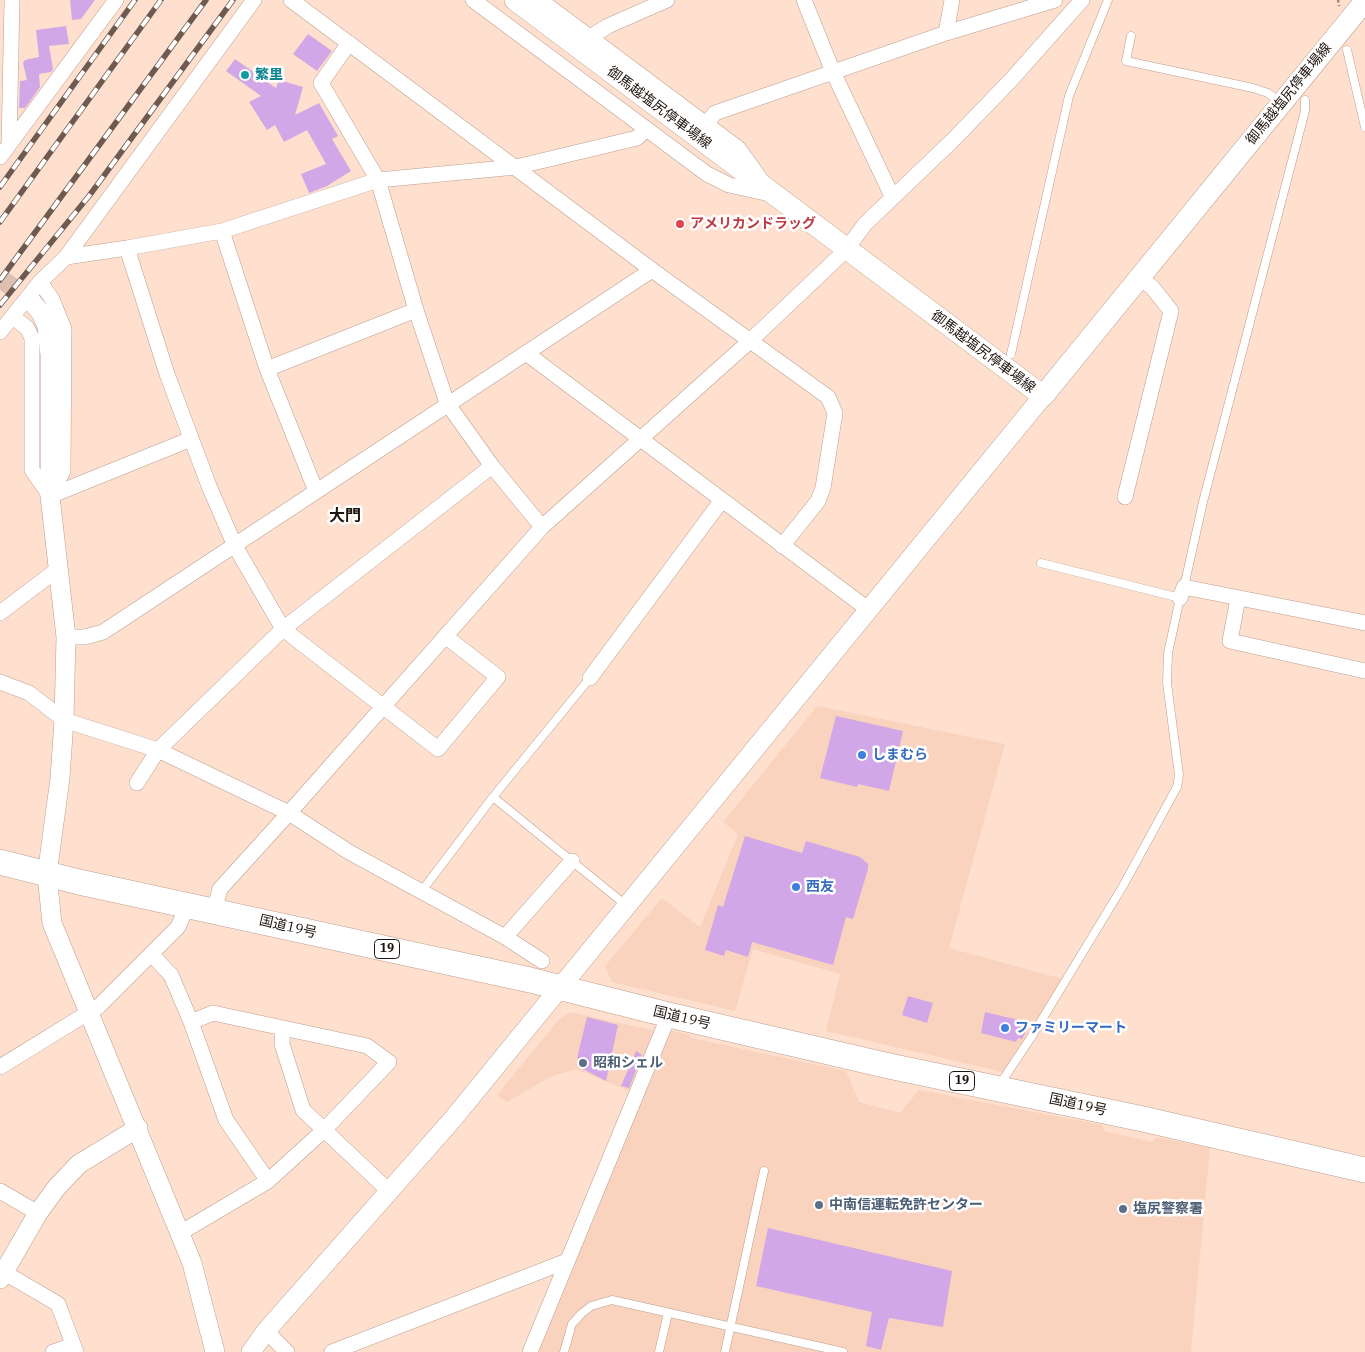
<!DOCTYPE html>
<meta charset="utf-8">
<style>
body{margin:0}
canvas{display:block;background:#ffdfce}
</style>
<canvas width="1365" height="1352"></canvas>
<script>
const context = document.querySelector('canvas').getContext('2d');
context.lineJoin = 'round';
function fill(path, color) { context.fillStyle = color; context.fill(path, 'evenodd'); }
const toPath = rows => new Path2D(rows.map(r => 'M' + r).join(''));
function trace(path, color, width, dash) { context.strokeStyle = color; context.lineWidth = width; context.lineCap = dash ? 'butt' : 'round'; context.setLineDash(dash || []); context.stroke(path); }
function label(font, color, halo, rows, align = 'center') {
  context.font = font + ' "IBM Plex Serif","Noto Sans JP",serif'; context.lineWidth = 5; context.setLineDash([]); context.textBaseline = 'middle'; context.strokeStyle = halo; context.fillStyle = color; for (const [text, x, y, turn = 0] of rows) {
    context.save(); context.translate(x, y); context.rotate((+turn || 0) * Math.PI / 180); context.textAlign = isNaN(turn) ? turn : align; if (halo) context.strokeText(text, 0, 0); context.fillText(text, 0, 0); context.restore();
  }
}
fill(toPath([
 [817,706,1005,744,949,948,1063,979,1003,1072,826,1031,840,974,753,949,735,1011,612,982,605,966,662,898,700,927,738,834,723,822],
 [570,1012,656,1031,631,1092,576,1069,550,1077,507,1102,497,1095,559,1019],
 [668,1030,690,1035,691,1038,846,1071,859,1102,900,1113,919,1090,1102,1125,1105,1131,1152,1142,1157,1137,1210,1148,1191,1352,535,1352]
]), '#f9d3be');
fill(toPath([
 [70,0,95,0,81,19,72,20],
 [66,26,69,44,49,46,53,69,51,72,39,74,40,87,25,108,19,108,20,81,27,80,23,63,25,60,39,57,36,30],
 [308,34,332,51,317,71,293,54],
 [235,59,276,88,279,80,303,87,295,115,319,103,338,136,332,139,351,171,327,186,309,193,301,174,326,164,307,130,284,142,275,125,267,130,249,102,261,96,226,71],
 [836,716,903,731,889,791,858,784,857,787,820,778],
 [745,836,802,853,806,841,860,857,868,864,868,869,853,919,846,917,833,965,752,942,748,957,726,950,724,956,705,950,718,905,723,907],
 [908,996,933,1003,927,1023,902,1015],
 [985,1012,1031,1023,1022,1039,1018,1038,1016,1042,981,1033],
 [587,1017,618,1025,606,1081,579,1067,581,1059,577,1058],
 [636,1051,642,1055,629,1088,621,1086],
 [768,1228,952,1271,943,1327,889,1318,881,1350,866,1346,872,1312,756,1286]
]), '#d2a7e7');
trace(toPath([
 [0,278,32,302]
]), '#ddc0b1', 19, [19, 9]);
const service = toPath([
 [1131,36,1126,61,1253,88,1268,93,1281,103],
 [1347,50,1365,127],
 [1011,354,1069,96,1108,0],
 [1184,587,1203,502,1305,111,1305,100],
 [493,797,627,906],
 [421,892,493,797,590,678],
 [1000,1084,1032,1036,1123,886,1177,787,1179,775,1167,683,1168,653,1180,598,1041,563],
 [564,1352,572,1324,581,1314,591,1306,612,1300,843,1352],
 [659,1352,668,1313],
 [725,1352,764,1171]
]);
const minor = toPath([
 [291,0,652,270,828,397,835,413,823,488,818,501,782,546],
 [473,0,707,174,729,185,770,194],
 [540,0,738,148,759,177],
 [804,0,833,72,892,196],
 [946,33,952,0],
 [590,37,608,26,667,0],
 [349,43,321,83,378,180,416,310,447,403,492,466,542,527],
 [707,123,715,113,946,33,1055,0],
 [9,145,12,0],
 [0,157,116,0],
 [222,231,267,369,316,491],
 [127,248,167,374,209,486,235,546,283,629,438,749,498,677,445,636],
 [66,257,127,248,222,231,378,180,516,167,637,138,646,129],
 [40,282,52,299,64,329,63,471,50,496],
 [13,317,27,328,32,338,32,470,50,496],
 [0,332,40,282,66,257,254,0],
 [526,353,869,610],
 [267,369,416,310],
 [50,496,191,439],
 [1125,497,1171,311,1152,287,1139,278],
 [1180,598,1184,587,1365,623],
 [1238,598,1230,641,1365,671],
 [0,613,58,569],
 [66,637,85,637,103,632,652,270],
 [590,678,722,500],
 [0,682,29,693,64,720,158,750,289,813,349,852,505,937,542,961],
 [137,783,158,750,283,629,492,466],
 [214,911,220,889,289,813,542,527,750,341,846,250,865,224,953,140,1011,80,1082,0],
 [505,937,572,861],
 [151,954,171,975,191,1022],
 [283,1028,282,1044,303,1110,389,1191],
 [0,1067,99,1006,178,927,188,905],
 [0,1191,38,1213],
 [180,1233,268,1181,324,1130,389,1062,367,1046,213,1013,191,1022,226,1120,268,1181],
 [0,1270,58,1304,76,1352],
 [266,1331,287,1352],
 [53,1352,73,1345],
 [332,1352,567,1261],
 [530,1352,669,1015]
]);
const tertiary = toPath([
 [32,302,41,313,47,326,50,355,50,496,66,637,64,720,60,778,47,875,52,923,192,1263,215,1352],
 [0,1279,38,1213,57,1187,79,1164,138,1128],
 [251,1352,266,1331,452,1120,1043,396]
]);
const secondary = toPath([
 [515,0,1043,396,1365,1]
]);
const trunk = toPath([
 [0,862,79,882,530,980,669,1015,889,1066,1143,1119,1365,1170]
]);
trace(service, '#bb9e8e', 9);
trace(minor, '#bb9e8e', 16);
trace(tertiary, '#bb9e8e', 20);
trace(secondary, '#bb9e8e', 22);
trace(trunk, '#bb9e8e', 26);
trace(toPath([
 [1338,0,1339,6]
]), '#9b8478', 2.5, [2.5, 2.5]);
trace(service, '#fff', 8);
trace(minor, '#fff', 15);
trace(tertiary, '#fff', 19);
trace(secondary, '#fff', 21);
trace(trunk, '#fff', 25);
const rail = toPath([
 [0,187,135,0],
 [0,222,161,0],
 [0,280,206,0],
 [0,305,89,196,233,0]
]);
trace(rail, '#6d5b51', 5.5);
trace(rail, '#fff', 4, [11]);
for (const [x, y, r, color] of [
 [245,75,5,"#0f9aa8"],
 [680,224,5,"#e0444e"],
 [862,755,5,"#3f7fe0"],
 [796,887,5,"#3f7fe0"],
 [1005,1028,5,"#3f7fe0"],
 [583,1063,5,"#5c6f8a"],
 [819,1205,5,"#5c6f8a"],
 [1123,1209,5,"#5c6f8a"]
]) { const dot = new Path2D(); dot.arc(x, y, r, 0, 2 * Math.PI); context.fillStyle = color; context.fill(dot); trace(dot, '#fff', 2); }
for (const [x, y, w] of [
 [387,949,25],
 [962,1081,25]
]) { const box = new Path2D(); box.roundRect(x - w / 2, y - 9.5, w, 19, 4); context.fillStyle = '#fff'; context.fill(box); trace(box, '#1e130d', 1); }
label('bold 12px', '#1e130d', null, [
 ["19",387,949],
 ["19",962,1081]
]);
label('bold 14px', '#0d838f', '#fff', [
 ["繁里",255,75]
], 'left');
label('14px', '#1e130d', '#fff', [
 ["御馬越塩尻停車場線",1289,94,-51],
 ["御馬越塩尻停車場線",659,108,37],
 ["御馬越塩尻停車場線",983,352,37],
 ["国道19号",288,927,13],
 ["国道19号",682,1018,13],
 ["国道19号",1078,1105,12]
]);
label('bold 14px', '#be3a42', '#fff', [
 ["アメリカンドラッグ",690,224]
], 'left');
label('bold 14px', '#366cbe', '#fff', [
 ["しまむら",872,755],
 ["西友",806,887],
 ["ファミリーマート",1015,1028]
], 'left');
label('bold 14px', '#4e5e75', '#fff', [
 ["昭和シェル",593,1063],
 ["中南信運転免許センター",829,1205],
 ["塩尻警察署",1133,1209]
], 'left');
label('bold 16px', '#1e130d', '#fff', [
 ["大門",345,516]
]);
</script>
